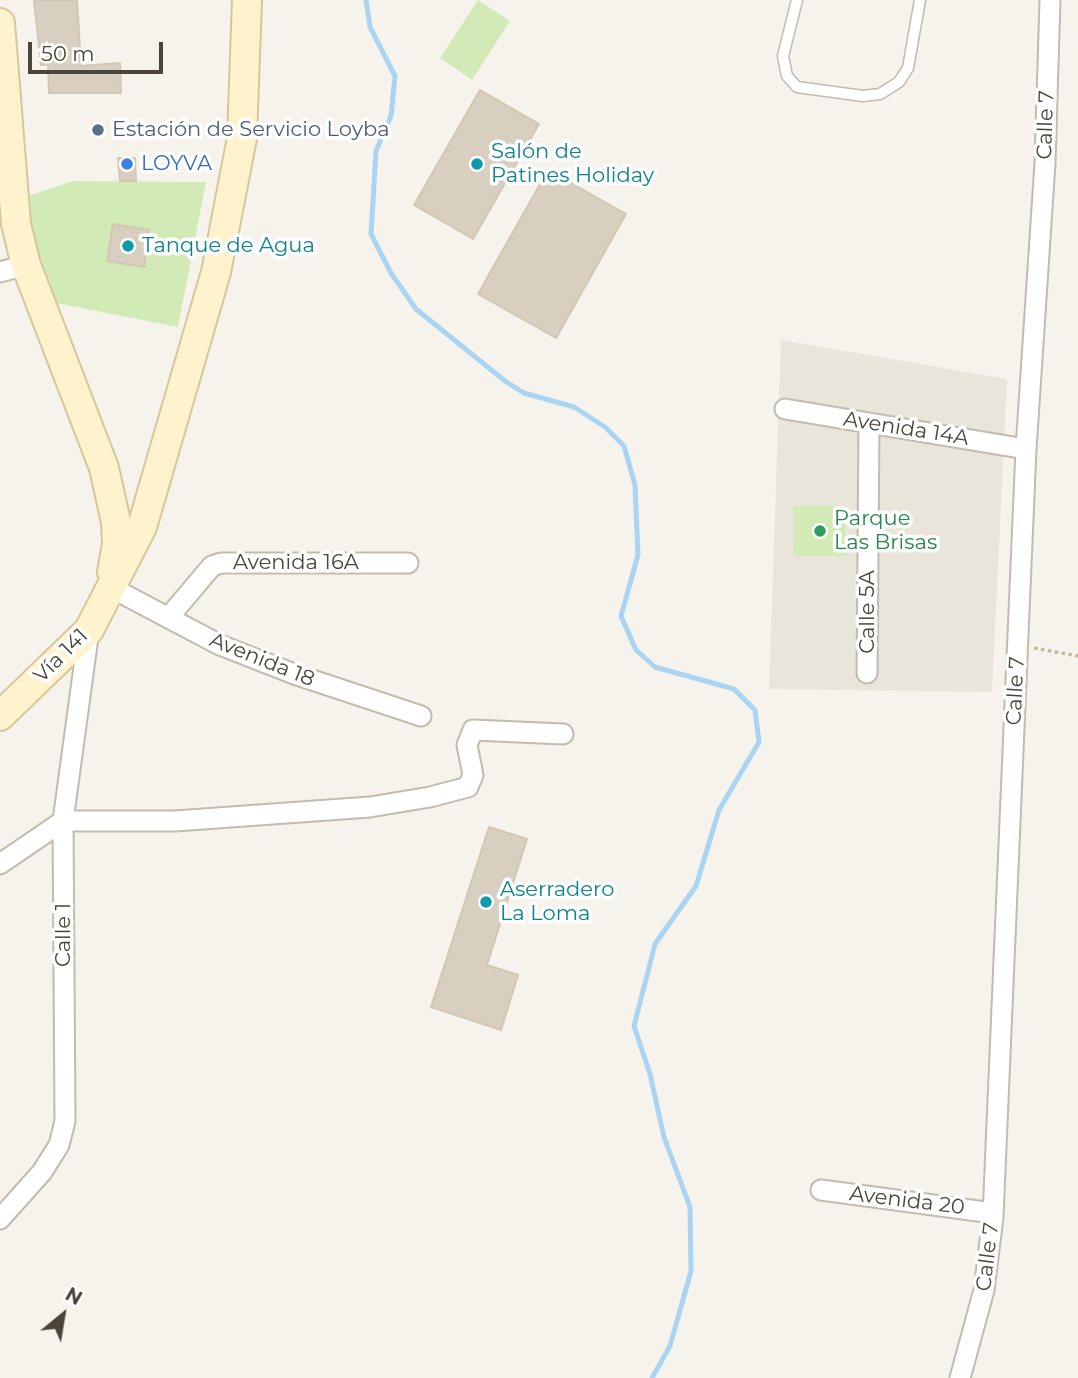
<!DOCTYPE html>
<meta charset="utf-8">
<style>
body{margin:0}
#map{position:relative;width:1078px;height:1378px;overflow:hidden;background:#f6f3ec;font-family:Montserrat,sans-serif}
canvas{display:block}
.north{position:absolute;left:28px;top:1280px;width:70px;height:70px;-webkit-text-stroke:5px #fff;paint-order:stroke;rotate:30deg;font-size:19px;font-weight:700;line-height:28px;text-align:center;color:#4b4439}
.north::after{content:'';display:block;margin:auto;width:24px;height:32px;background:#4b4439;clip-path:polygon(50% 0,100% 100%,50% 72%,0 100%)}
.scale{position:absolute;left:28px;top:42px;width:135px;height:32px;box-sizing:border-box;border:4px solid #4b4439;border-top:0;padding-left:9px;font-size:21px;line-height:24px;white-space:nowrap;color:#4b4439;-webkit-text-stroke:5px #fff;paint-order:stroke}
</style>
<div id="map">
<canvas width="1078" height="1378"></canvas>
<div class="north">N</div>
<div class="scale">50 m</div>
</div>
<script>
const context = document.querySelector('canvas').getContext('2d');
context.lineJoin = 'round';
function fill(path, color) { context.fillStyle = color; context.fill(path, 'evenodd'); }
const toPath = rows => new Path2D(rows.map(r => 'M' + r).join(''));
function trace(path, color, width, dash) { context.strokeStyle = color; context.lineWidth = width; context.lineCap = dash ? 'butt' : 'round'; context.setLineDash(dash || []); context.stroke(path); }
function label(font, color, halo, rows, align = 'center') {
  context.font = font + ' Montserrat,sans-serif'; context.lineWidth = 7; context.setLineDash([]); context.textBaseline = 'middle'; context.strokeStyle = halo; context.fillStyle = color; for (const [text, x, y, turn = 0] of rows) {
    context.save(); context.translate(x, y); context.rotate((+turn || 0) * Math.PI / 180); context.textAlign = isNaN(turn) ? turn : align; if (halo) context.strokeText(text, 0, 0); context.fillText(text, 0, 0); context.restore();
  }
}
fill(toPath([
 [781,340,1007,379,992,692,769,689]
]), '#eae5da');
fill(toPath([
 [478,0,510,21,472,80,440,58],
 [73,181,206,182,178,327,56,303,32,233,28,196],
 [113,225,149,230,144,267,107,261],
 [793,506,845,506,846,556,794,556]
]), '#d2eab5');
trace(toPath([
 [366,0,370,27,395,76,391,116,376,151,371,234,391,273,416,309,505,381,524,393,574,407,605,427,624,446,635,485,638,555,621,616,636,650,655,667,734,689,755,710,759,742,719,810,696,886,655,944,634,1026,650,1074,664,1137,690,1207,691,1271,670,1346,652,1378]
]), '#a9d4f2', 5);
const building = toPath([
 [34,0,77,0,81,66,120,63,121,93,49,93,48,64,41,65,34,0],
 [480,90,539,124,473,239,414,205,480,90],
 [118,158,135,158,136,181,120,181,118,158],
 [548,170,626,214,556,338,478,294,548,170],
 [113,224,149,230,144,267,107,261,113,224],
 [489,827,527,839,487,965,518,975,501,1030,431,1007,489,827]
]);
fill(building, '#d8cfc1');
trace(building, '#d3c7b4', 2);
const lane = toPath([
 [797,0,783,56,787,76,797,87,863,96,880,94,899,82,908,68,920,0]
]);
const street = toPath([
 [0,272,26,265],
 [785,409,1026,449],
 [110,587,220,645,294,674,421,716],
 [168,618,212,566,221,563,408,563],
 [867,673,869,424],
 [63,821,175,821,370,807,430,797,468,787,473,775,467,745,473,730,563,734],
 [0,864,63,821],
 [821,1190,993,1213],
 [0,1219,42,1172,59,1145,65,1121,63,821,89,630],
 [960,1378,984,1290,993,1217,1026,449,1045,163,1050,0]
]);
const secondary = toPath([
 [0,23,16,224,26,265,104,468,116,522,117,544,112,572],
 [0,716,89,630,142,527,216,272,242,138,247,0]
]);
trace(lane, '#c2bbae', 13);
trace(street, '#c2bbae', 23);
trace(secondary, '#d6c79b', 32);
trace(toPath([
 [1034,648,1078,656]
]), '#c4b79f', 3.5, [3.5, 3.5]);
trace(lane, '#fff', 10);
trace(street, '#fff', 19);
trace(secondary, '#fff3cd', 28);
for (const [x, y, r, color] of [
 [98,130,7,"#5c6f8a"],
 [127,164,7,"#3f7fe0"],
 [477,164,7,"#0f9aa8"],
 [128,246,7,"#0f9aa8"],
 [820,531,7,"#2e9e5b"],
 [486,902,7,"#0f9aa8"]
]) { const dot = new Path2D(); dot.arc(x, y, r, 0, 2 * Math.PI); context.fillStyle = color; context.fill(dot); trace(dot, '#fff', 2.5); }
label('21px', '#4b4439', '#fff', [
 ["Calle 7",1046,125,-88],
 ["Avenida 14A",906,429,9],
 ["Avenida 16A",296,563],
 ["Calle 5A",868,612,-90],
 ["Vía 141",61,656,-45],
 ["Avenida 18",262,660,22],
 ["Calle 7",1016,691,-87],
 ["Calle 1",64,935,-90],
 ["Avenida 20",907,1201,7],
 ["Calle 7",988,1257,-83]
]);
label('21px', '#4e5e75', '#fff', [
 ["Estación de Servicio Loyba",112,130]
], 'left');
label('21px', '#0d838f', '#fff', [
 ["Salón de",491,152],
 ["Patines Holiday",491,176],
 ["Tanque de Agua",142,246],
 ["Aserradero",500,890],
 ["La Loma",500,914]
], 'left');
label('21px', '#366cbe', '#fff', [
 ["LOYVA",141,164]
], 'left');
label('21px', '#27864d', '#fff', [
 ["Parque",834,519],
 ["Las Brisas",834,543]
], 'left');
</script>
